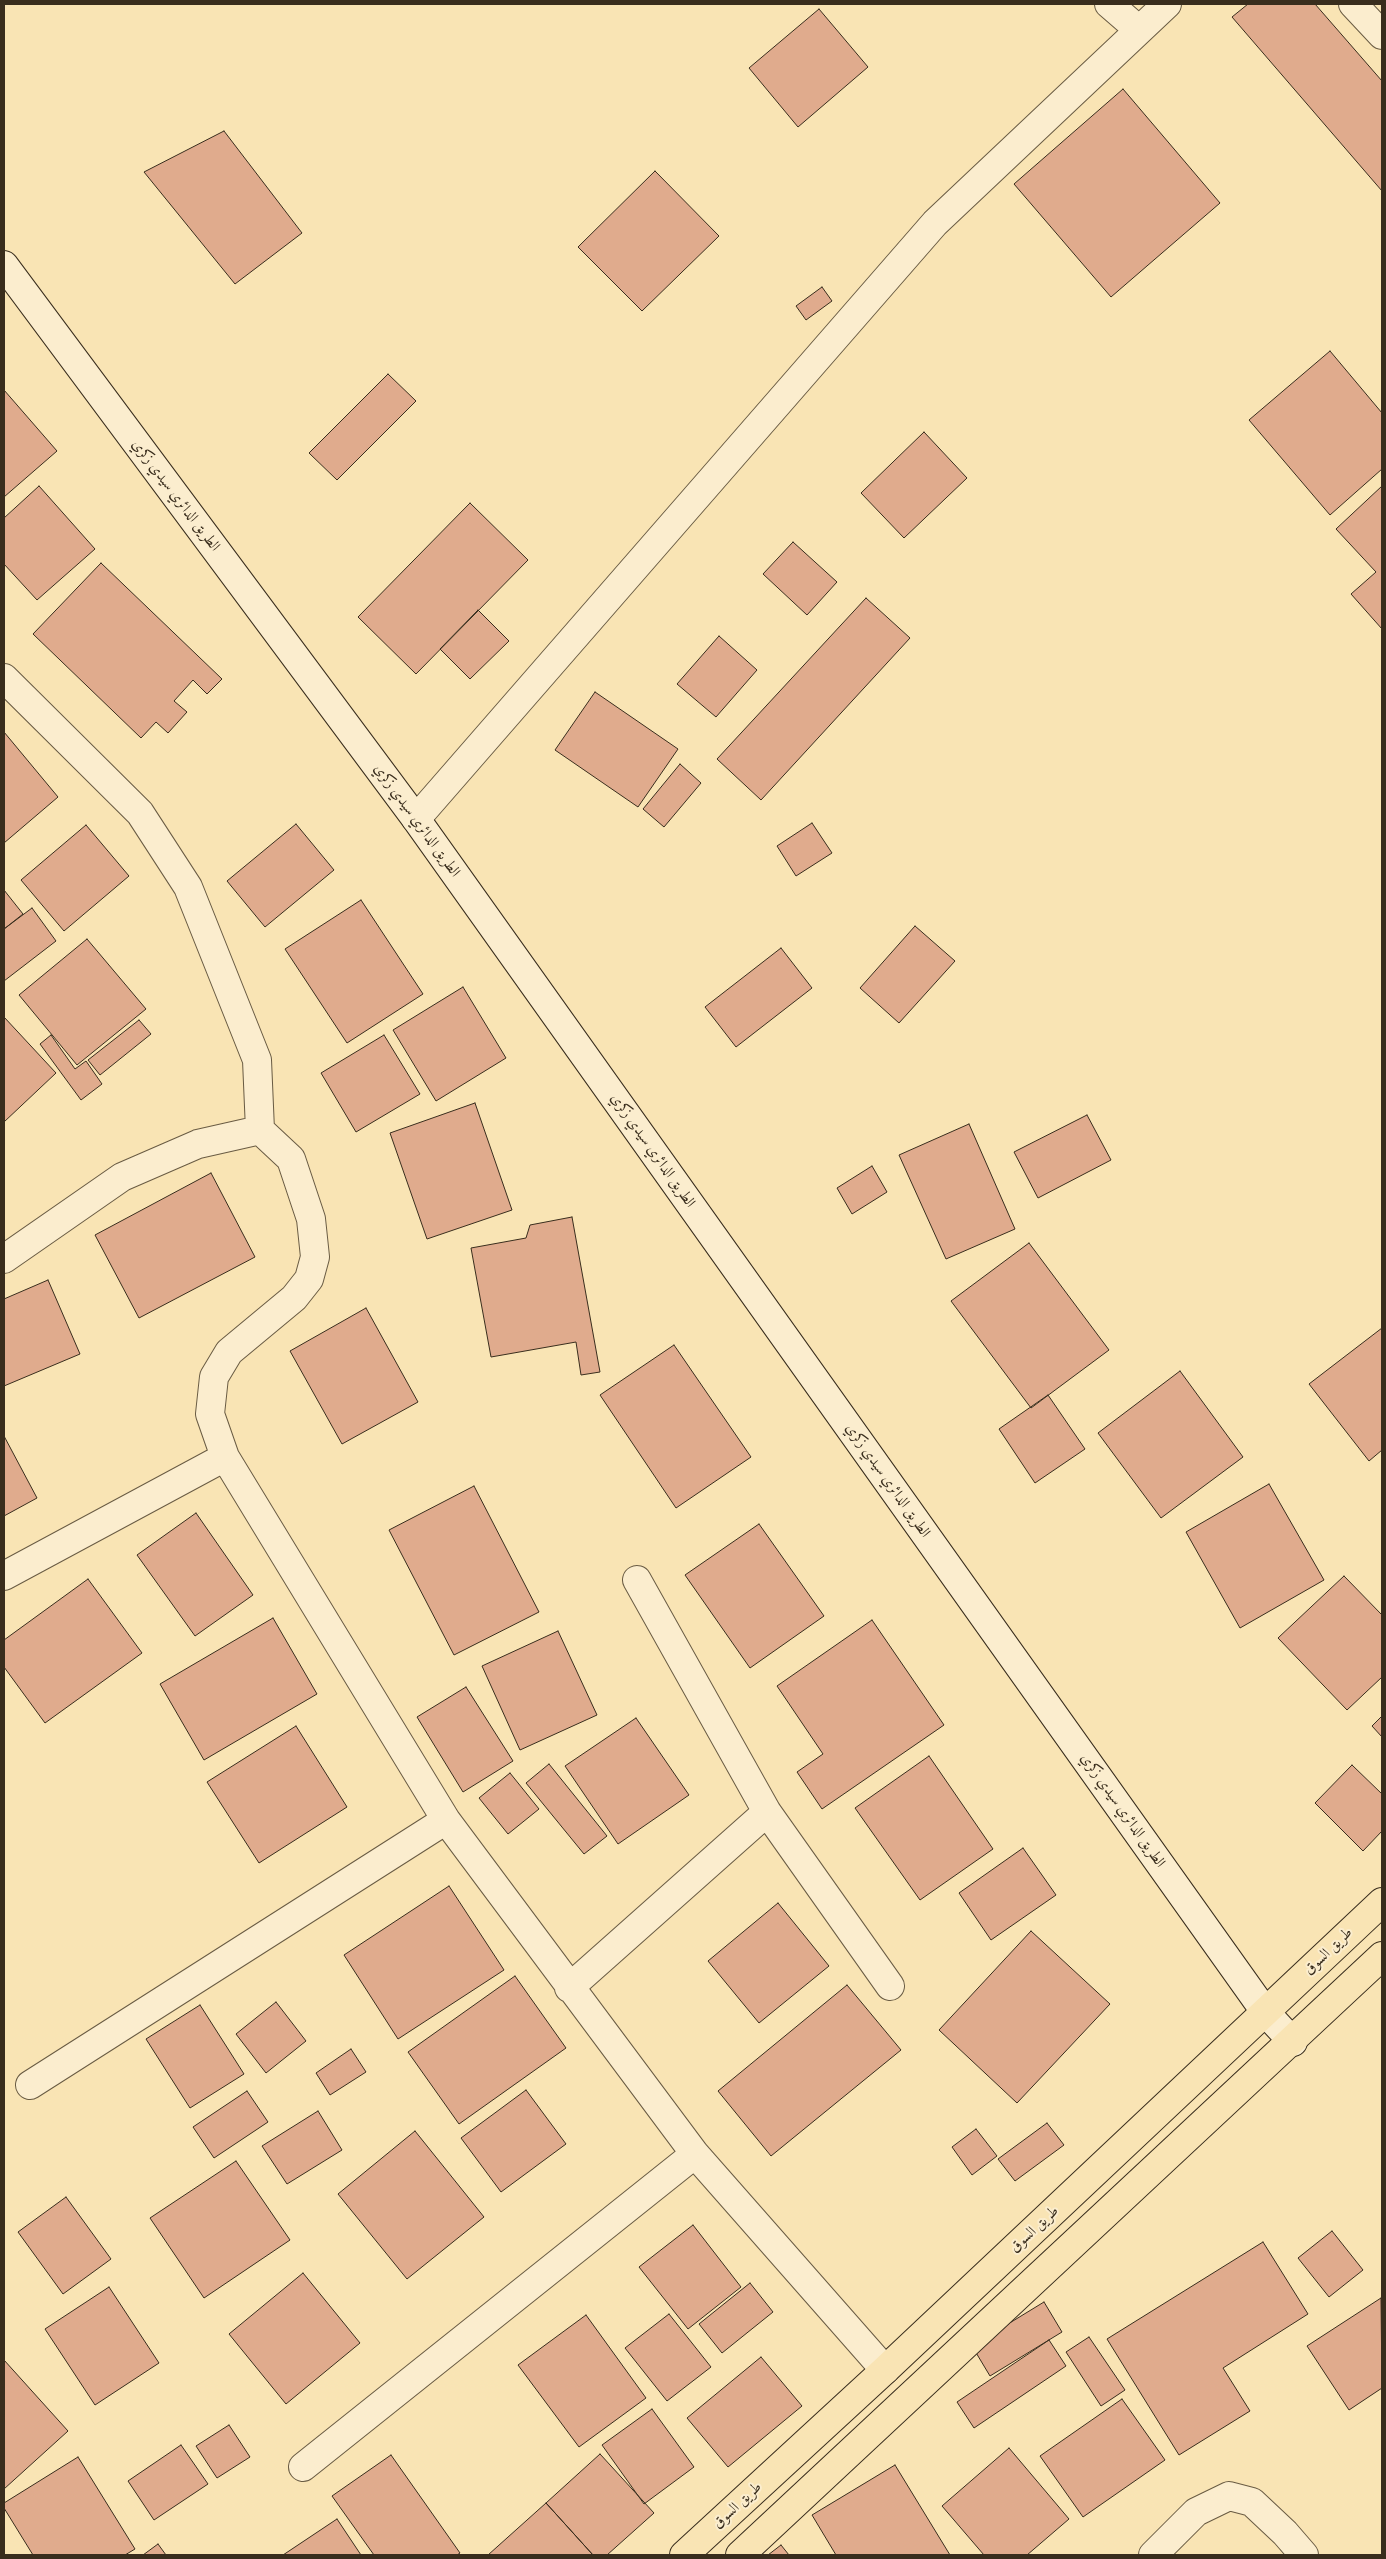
<!DOCTYPE html>
<meta charset="utf-8">
<style>
body{margin:0}
#map{position:relative;width:1386px;height:2559px;overflow:hidden;background:#f9e4b4;font-family:"IM FELL English",serif}
canvas{display:block}
.frame{position:absolute;inset:0;border:5px solid #392d1d;pointer-events:none}
</style>
<div id="map">
<canvas width="1386" height="2559"></canvas>
<div class="frame"></div>
</div>
<script>
const context = document.querySelector('canvas').getContext('2d');
context.lineJoin = 'round';
function fill(path, color) { context.fillStyle = color; context.fill(path, 'evenodd'); }
const toPath = rows => new Path2D(rows.map(r => 'M' + r).join(''));
function trace(path, color, width, dash) { context.strokeStyle = color; context.lineWidth = width; context.lineCap = dash ? 'butt' : 'round'; context.setLineDash(dash || []); context.stroke(path); }
function label(font, color, halo, rows, align = 'center') {
  context.font = font + ' "IM FELL English",Amiri,serif'; context.lineWidth = 4; context.setLineDash([]); context.textBaseline = 'middle'; context.strokeStyle = halo; context.fillStyle = color; for (const [text, x, y, turn = 0] of rows) {
    context.save(); context.translate(x, y); context.rotate((+turn || 0) * Math.PI / 180); context.textAlign = isNaN(turn) ? turn : align; if (halo) context.strokeText(text, 0, 0); context.fillText(text, 0, 0); context.restore();
  }
}
const building = toPath([
 [1248,4,1315,4,1382,81,1382,191,1232,17,1248,4],
 [819,9,868,67,798,127,749,68,819,9],
 [1123,89,1220,203,1111,297,1014,184,1123,89],
 [224,131,302,233,235,284,144,172,224,131],
 [655,171,719,236,642,311,578,247,655,171],
 [822,287,832,301,806,320,796,306,822,287],
 [1330,351,1382,413,1382,469,1330,515,1249,420,1330,351],
 [388,374,416,401,337,480,309,453,388,374],
 [4,390,57,451,4,497,4,390],
 [924,432,967,478,904,538,861,493,924,432],
 [39,486,95,549,37,600,4,564,4,518,39,486],
 [1382,486,1382,629,1351,594,1376,572,1336,529,1382,486],
 [470,503,528,560,416,674,358,617,470,503],
 [793,542,837,582,807,615,763,574,793,542],
 [101,563,222,679,207,694,193,680,174,701,187,712,168,733,156,722,141,738,33,634,101,563],
 [866,598,910,638,761,800,717,759,866,598],
 [478,610,509,641,470,679,440,649,478,610],
 [719,636,757,670,716,717,677,684,719,636],
 [595,692,678,749,638,807,555,750,595,692],
 [4,732,58,797,4,843,4,732],
 [680,764,701,783,664,827,643,809,680,764],
 [812,823,832,853,796,876,777,846,812,823],
 [296,824,334,870,265,927,227,881,296,824],
 [86,825,129,876,64,931,21,880,86,825],
 [4,890,23,914,4,929,4,890],
 [361,900,423,994,347,1043,285,949,361,900],
 [32,908,56,941,4,981,4,929,32,908],
 [915,926,955,961,899,1023,860,988,915,926],
 [87,939,146,1009,77,1065,19,995,87,939],
 [781,948,812,988,736,1047,705,1007,781,948],
 [463,987,506,1058,436,1101,393,1030,463,987],
 [4,1017,56,1073,4,1122,4,1017],
 [139,1020,151,1034,100,1075,88,1060,139,1020],
 [51,1035,75,1069,86,1061,102,1084,81,1100,40,1044,51,1035],
 [384,1035,420,1094,356,1132,321,1073,384,1035],
 [475,1103,512,1210,427,1239,390,1133,475,1103],
 [1087,1115,1111,1160,1038,1198,1014,1152,1087,1115],
 [969,1124,1015,1229,946,1259,899,1155,969,1124],
 [872,1166,887,1192,852,1214,837,1188,872,1166],
 [211,1173,255,1257,139,1318,95,1235,211,1173],
 [572,1217,600,1372,581,1375,576,1342,491,1357,471,1248,526,1238,530,1225,572,1217],
 [1029,1243,1109,1350,1031,1408,951,1301,1029,1243],
 [48,1280,80,1354,4,1386,4,1299,48,1280],
 [366,1308,418,1402,342,1444,290,1351,366,1308],
 [1382,1328,1382,1450,1369,1461,1309,1384,1382,1328],
 [674,1345,751,1457,676,1508,600,1395,674,1345],
 [1180,1371,1243,1457,1161,1518,1098,1433,1180,1371],
 [1048,1395,1085,1449,1035,1483,999,1429,1048,1395],
 [4,1436,37,1498,4,1516,4,1436],
 [1269,1484,1324,1580,1240,1628,1186,1532,1269,1484],
 [474,1486,539,1612,454,1655,389,1530,474,1486],
 [196,1513,253,1595,195,1636,137,1555,196,1513],
 [759,1524,824,1616,750,1668,685,1575,759,1524],
 [1344,1576,1382,1615,1382,1677,1347,1710,1278,1638,1344,1576],
 [88,1579,142,1653,45,1723,4,1667,4,1640,88,1579],
 [273,1618,317,1694,204,1760,160,1684,273,1618],
 [872,1620,944,1725,822,1809,797,1772,823,1754,777,1686,872,1620],
 [558,1631,597,1715,520,1750,482,1666,558,1631],
 [466,1687,513,1761,463,1792,417,1717,466,1687],
 [1382,1716,1382,1737,1372,1726,1382,1716],
 [636,1718,689,1795,618,1844,565,1766,636,1718],
 [296,1726,347,1807,259,1863,207,1782,296,1726],
 [929,1756,993,1849,920,1900,855,1808,929,1756],
 [549,1764,607,1836,584,1854,526,1783,549,1764],
 [1352,1765,1382,1794,1382,1831,1363,1851,1315,1803,1352,1765],
 [510,1773,539,1809,508,1834,479,1798,510,1773],
 [1023,1848,1056,1895,991,1940,959,1893,1023,1848],
 [449,1886,504,1970,398,2039,344,1955,449,1886],
 [778,1903,829,1966,759,2023,708,1961,778,1903],
 [1031,1931,1110,2004,1017,2103,939,2030,1031,1931],
 [515,1976,566,2048,459,2124,408,2052,515,1976],
 [847,1985,901,2050,771,2156,718,2091,847,1985],
 [276,2002,306,2041,266,2073,236,2034,276,2002],
 [200,2005,244,2074,190,2108,146,2039,200,2005],
 [351,2049,366,2072,330,2095,316,2073,351,2049],
 [526,2090,566,2144,501,2192,461,2138,526,2090],
 [247,2091,268,2122,214,2158,193,2127,247,2091],
 [318,2111,342,2150,287,2184,262,2146,318,2111],
 [1047,2123,1064,2145,1015,2181,998,2159,1047,2123],
 [976,2129,997,2156,972,2175,952,2147,976,2129],
 [415,2131,484,2217,407,2279,338,2194,415,2131],
 [236,2161,290,2240,204,2298,150,2218,236,2161],
 [66,2197,111,2259,63,2294,18,2232,66,2197],
 [693,2225,741,2287,688,2329,639,2267,693,2225],
 [1332,2231,1363,2270,1329,2297,1298,2258,1332,2231],
 [1263,2242,1308,2314,1223,2368,1250,2411,1179,2455,1107,2339,1263,2242],
 [303,2273,360,2343,286,2404,229,2334,303,2273],
 [750,2283,773,2312,722,2353,699,2324,750,2283],
 [109,2287,159,2363,95,2405,45,2329,109,2287],
 [1381,2298,1382,2388,1349,2410,1307,2346,1381,2298],
 [1044,2302,1062,2332,990,2376,972,2346,1044,2302],
 [669,2314,711,2367,667,2401,625,2348,669,2314],
 [586,2315,646,2398,579,2447,518,2365,586,2315],
 [1089,2337,1125,2390,1101,2406,1066,2352,1089,2337],
 [1049,2340,1066,2366,974,2428,957,2402,1049,2340],
 [761,2357,802,2406,728,2467,687,2418,761,2357],
 [4,2360,68,2431,4,2489,4,2360],
 [1122,2399,1165,2460,1083,2517,1040,2456,1122,2399],
 [652,2409,694,2467,644,2504,602,2445,652,2409],
 [229,2425,250,2457,217,2478,196,2446,229,2425],
 [181,2445,208,2484,154,2520,128,2481,181,2445],
 [1009,2448,1069,2519,1027,2555,984,2555,942,2506,1009,2448],
 [600,2454,654,2513,607,2555,593,2555,546,2503,600,2454],
 [391,2455,460,2553,457,2555,374,2555,332,2496,391,2455],
 [78,2457,135,2549,125,2555,33,2555,4,2508,4,2503,78,2457],
 [895,2465,950,2555,836,2555,812,2515,895,2465],
 [546,2503,593,2555,488,2555,546,2503],
 [337,2519,361,2555,283,2555,337,2519],
 [158,2544,166,2555,143,2555,158,2544],
 [781,2545,789,2555,768,2555,781,2545]
]);
fill(building, '#e0ab8d');
trace(building, '#392d1d', 1);
const street = toPath([
 [1109,4,1139,30],
 [1353,4,1382,35],
 [4,678,140,813,188,887,257,1060,260,1130,291,1159,311,1219,315,1257,309,1279,294,1298,229,1352,214,1377,210,1414,225,1457,446,1820,695,2154,885,2370],
 [416,819,935,223,1167,4],
 [4,1259,122,1177,198,1144,260,1130],
 [4,1576,225,1457],
 [637,1580,767,1812,890,1986],
 [569,1988,767,1812],
 [30,2085,446,1820],
 [303,2467,695,2154],
 [1153,2555,1196,2512,1229,2496,1252,2502,1285,2533,1304,2555]
]);
const secondary = toPath([
 [4,265,416,819,1266,2013,1293,2042]
]);
const primary = toPath([
 [684,2555,885,2370,1382,1902],
 [740,2555,1382,1956]
]);
trace(street, '#695b43', 30);
trace(secondary, '#392d1d', 30);
trace(primary, '#392d1d', 30);
trace(street, '#fbedce', 28);
trace(secondary, '#fbedce', 28);
trace(primary, '#f9e4b4', 28);
label('15px', '#392d1d', '#fbedce', [
 ["الطريق الدائري سيدي زكري",175,496,53],
 ["الطريق الدائري سيدي زكري",416,821,54],
 ["الطريق الدائري سيدي زكري",652,1151,55],
 ["الطريق الدائري سيدي زكري",887,1481,55],
 ["الطريق الدائري سيدي زكري",1122,1811,55],
 ["طريق السوق",1329,1952,-44],
 ["طريق السوق",1035,2230,-43],
 ["طريق السوق",738,2506,-43]
]);
</script>
